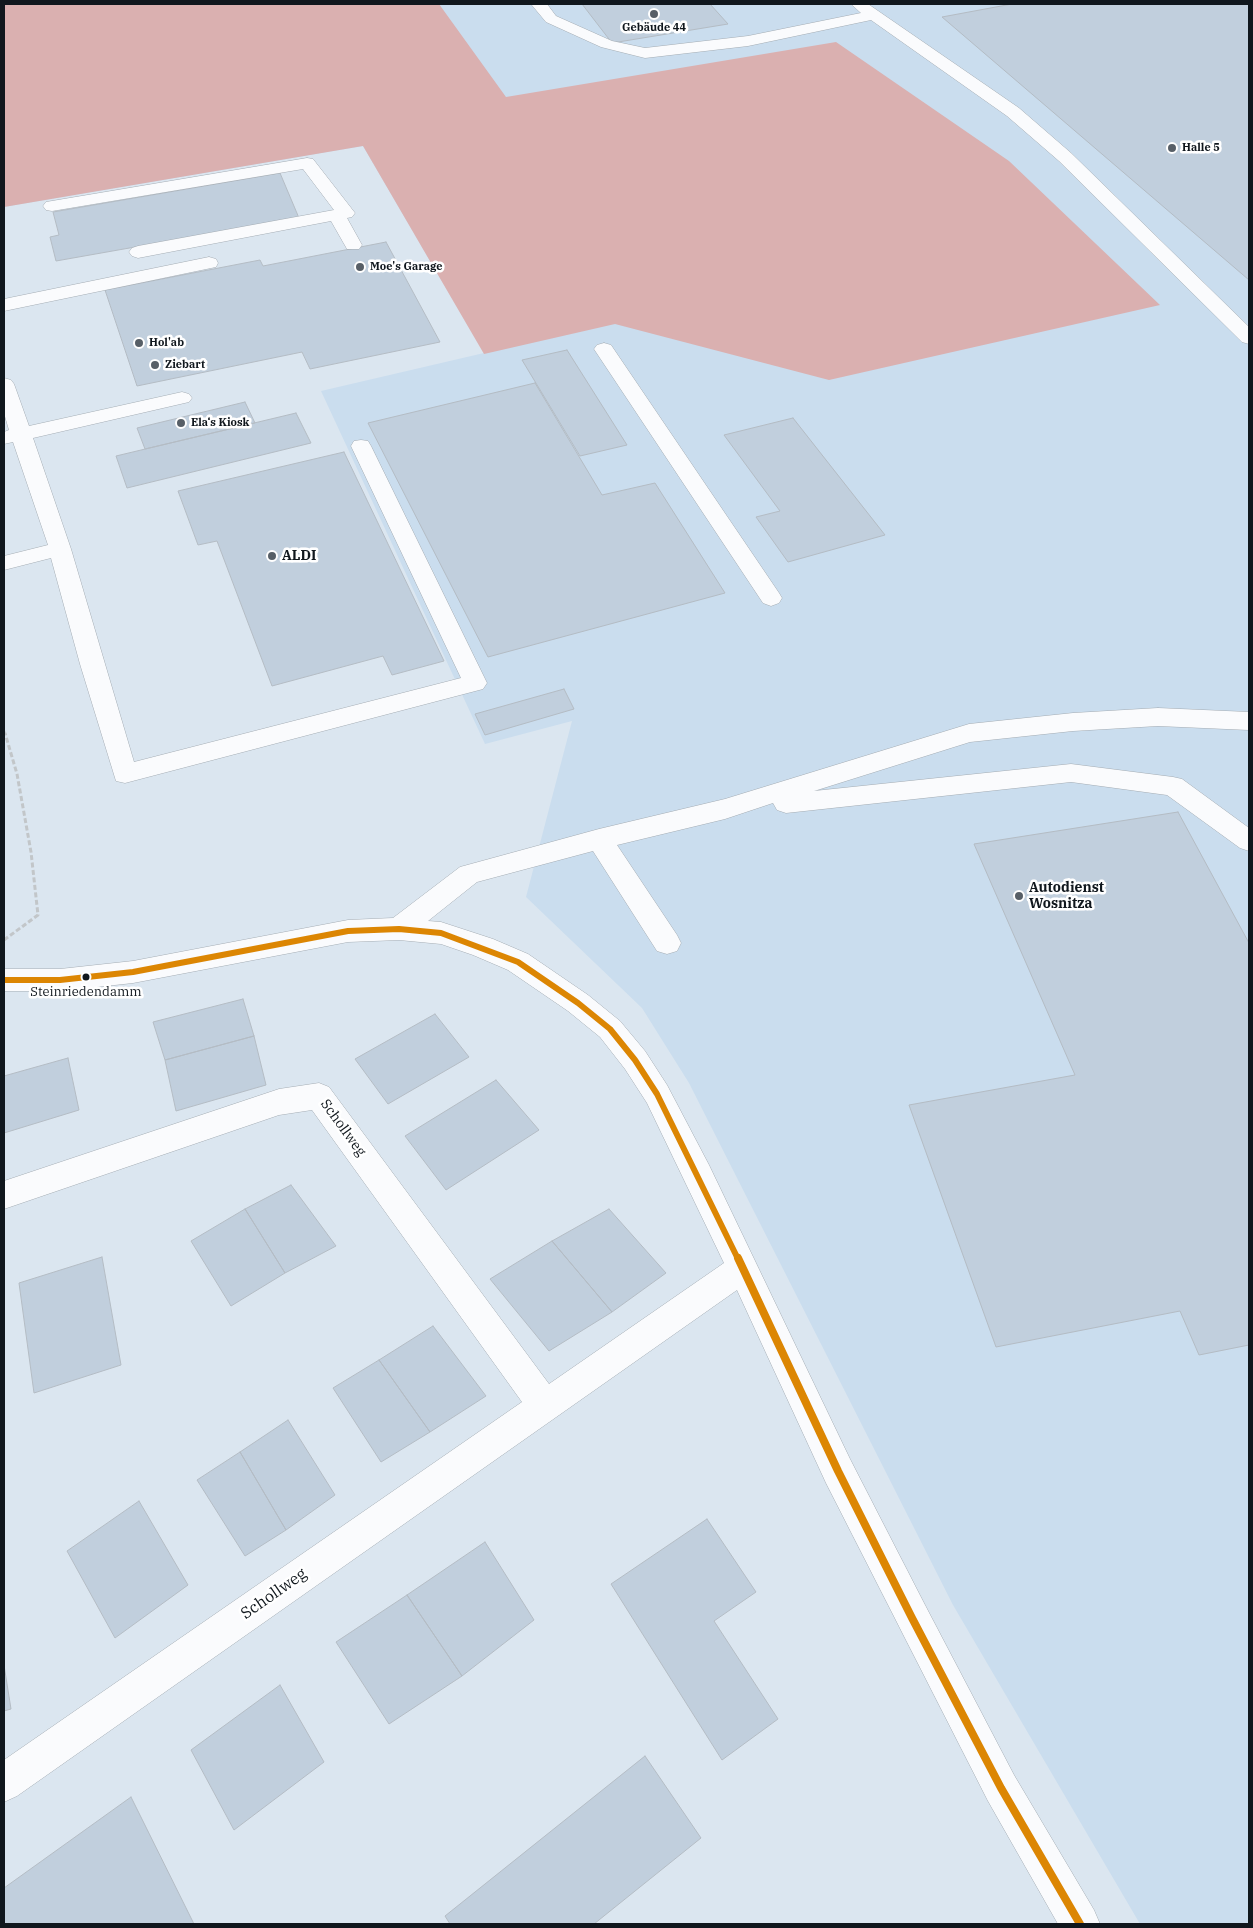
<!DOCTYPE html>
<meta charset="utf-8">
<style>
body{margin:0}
#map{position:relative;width:1253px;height:1928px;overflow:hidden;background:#dbe6f0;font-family:"IBM Plex Serif",serif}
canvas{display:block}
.frame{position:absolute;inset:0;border:5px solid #10171d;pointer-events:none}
</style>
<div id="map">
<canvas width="1253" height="1928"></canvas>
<div class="frame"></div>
</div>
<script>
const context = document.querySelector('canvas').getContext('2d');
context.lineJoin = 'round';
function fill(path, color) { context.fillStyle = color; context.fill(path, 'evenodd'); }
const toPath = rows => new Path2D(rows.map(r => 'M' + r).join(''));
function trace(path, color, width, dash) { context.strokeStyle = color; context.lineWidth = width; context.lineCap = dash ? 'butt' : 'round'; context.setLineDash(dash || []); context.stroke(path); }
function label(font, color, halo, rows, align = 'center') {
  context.font = font + ' "IBM Plex Serif",serif'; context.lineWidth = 5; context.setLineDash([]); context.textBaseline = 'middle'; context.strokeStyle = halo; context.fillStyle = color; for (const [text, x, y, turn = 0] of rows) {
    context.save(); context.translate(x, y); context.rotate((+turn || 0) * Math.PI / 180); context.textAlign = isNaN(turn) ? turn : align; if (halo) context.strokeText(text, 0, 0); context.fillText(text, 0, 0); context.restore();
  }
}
fill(toPath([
 [4,4,1249,4,1249,1924,1140,1924,953,1605,689,1083,642,1008,526,897,572,721,485,744,321,391,484,353,363,146,4,207]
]), '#caddee');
fill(toPath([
 [4,4,439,4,506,97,836,42,1009,161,1160,305,829,380,615,324,484,354,363,146,4,207]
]), '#dab0b0');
const building = toPath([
 [582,4,710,4,728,24,612,43,582,4],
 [1012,4,1249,4,1249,280,942,17,1012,4],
 [280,173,299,218,56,261,50,237,59,235,53,212,280,173],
 [386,242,440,342,310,369,302,352,137,386,105,290,260,260,263,266,386,242],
 [567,350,627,445,580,456,522,360,567,350],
 [535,383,602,495,655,483,725,593,488,657,368,423,535,383],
 [245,402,255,423,145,449,137,428,245,402],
 [296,413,311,443,127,488,116,456,296,413],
 [793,418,885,535,788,562,756,517,780,511,724,435,793,418],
 [344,452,444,661,392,675,383,656,272,686,217,541,198,545,178,491,344,452],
 [564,689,574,709,485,735,475,714,564,689],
 [1178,812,1249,943,1249,1345,1199,1355,1180,1311,996,1347,909,1105,1075,1075,974,844,1178,812],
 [243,999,254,1036,165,1060,153,1022,243,999],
 [435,1014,469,1057,388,1104,355,1059,435,1014],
 [254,1036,266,1085,176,1111,165,1060,254,1036],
 [68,1058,79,1110,4,1133,4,1076,68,1058],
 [496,1080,539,1130,446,1190,405,1136,496,1080],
 [291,1185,336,1246,285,1273,245,1209,291,1185],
 [245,1209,285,1273,231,1306,191,1241,245,1209],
 [609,1209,666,1273,612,1312,552,1241,609,1209],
 [552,1241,612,1312,549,1351,490,1279,552,1241],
 [102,1257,121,1365,34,1393,19,1283,102,1257],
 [433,1326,486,1396,430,1432,379,1360,433,1326],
 [379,1360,430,1432,381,1462,333,1388,379,1360],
 [288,1420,335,1495,286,1530,240,1452,288,1420],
 [240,1452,286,1530,245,1556,197,1480,240,1452],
 [139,1501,188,1585,115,1638,67,1551,139,1501],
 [707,1519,756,1592,714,1621,778,1719,722,1760,611,1584,707,1519],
 [485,1542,534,1620,462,1676,407,1595,485,1542],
 [407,1595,462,1676,389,1724,336,1642,407,1595],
 [4,1665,11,1709,4,1711,4,1665],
 [280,1685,324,1762,234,1830,191,1750,280,1685],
 [645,1756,701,1838,594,1924,450,1924,445,1916,645,1756],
 [131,1797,194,1924,4,1924,4,1888,131,1797]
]);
fill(building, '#c1cfdd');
trace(building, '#b4bcc4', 1);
const minor = toPath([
 [531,4,547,4,556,16,612,41,645,48,748,36,861,13,851,4,868,4,1019,108,1071,153,1249,327,1249,344,1242,342,1059,161,1007,116,871,20,748,46,645,58,601,47,546,22,531,4],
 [307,158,313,159,355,213,352,217,347,218,362,245,359,249,347,249,331,221,138,258,132,256,129,252,132,248,138,246,334,210,303,169,52,211,46,210,43,206,46,202,52,201,307,158],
 [209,257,216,259,218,263,216,267,4,311,4,299,209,257],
 [604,343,611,345,779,593,782,598,779,603,771,606,763,603,594,349,597,345,604,343],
 [4,378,11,380,14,384,29,426,182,392,189,394,192,398,189,402,33,438,71,549,134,762,461,678,351,446,354,441,361,440,368,441,371,446,487,683,483,689,125,783,116,781,80,664,51,558,4,570,4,556,48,545,13,442,4,444,4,432,9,430,4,413,4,378],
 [1158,708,1249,712,1249,730,1158,726,1073,731,970,742,814,791,1071,764,1173,777,1182,779,1249,828,1249,851,1240,848,1167,795,1071,782,786,813,777,810,773,803,725,819,617,845,677,935,681,943,677,951,667,954,657,951,593,851,477,882,428,921,441,922,493,939,528,954,588,995,620,1021,645,1051,667,1085,709,1165,850,1459,925,1605,1014,1775,1094,1910,1100,1924,1058,1924,988,1801,826,1483,737,1290,17,1796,4,1802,4,1760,522,1402,312,1110,279,1115,4,1209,4,1181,279,1089,319,1083,329,1087,549,1384,724,1263,647,1103,625,1069,600,1037,568,1011,508,970,473,955,441,944,399,940,348,942,133,983,60,991,4,991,4,969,60,969,133,961,348,920,393,918,460,867,599,829,725,799,969,724,1073,713,1158,708]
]);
trace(minor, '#a5adb4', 1);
trace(toPath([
 [4,731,5,735]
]), '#c2c6c9', 2.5, [4, 2]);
trace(toPath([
 [4,940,38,915,31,852,17,774,5,733]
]), '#c2c6c9', 3, [5, 2.5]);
fill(minor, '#fafbfd');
trace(toPath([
 [4,980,60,980,133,972,348,931,399,929,441,933,518,962,578,1003,610,1029,635,1060,657,1094,738,1259]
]), '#dc8603', 6);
trace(toPath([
 [738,1258,838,1471,912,1618,1001,1788,1080,1924]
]), '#dc8603', 8);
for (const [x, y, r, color] of [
 [654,14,5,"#575f67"],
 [1172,148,5,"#575f67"],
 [360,267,5,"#575f67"],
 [139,343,5,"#575f67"],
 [155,365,5,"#575f67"],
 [181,423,5,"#575f67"],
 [272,556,5,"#575f67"],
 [1019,896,5,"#575f67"],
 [86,977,4.5,"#10171d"]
]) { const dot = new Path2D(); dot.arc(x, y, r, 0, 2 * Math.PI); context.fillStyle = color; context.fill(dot); trace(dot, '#fff', 2); }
label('bold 11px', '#10171d', '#fff', [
 ["Gebäude 44",654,28,"center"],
 ["Halle 5",1182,148],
 ["Moe's Garage",370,267],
 ["Hol'ab",149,343],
 ["Ziebart",165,365],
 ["Ela‘s Kiosk",191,423]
], 'left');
label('13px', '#10171d', '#fff', [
 ["Steinriedendamm",86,992]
]);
label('bold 14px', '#10171d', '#fff', [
 ["ALDI",282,556],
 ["Autodienst",1029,888],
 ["Wosnitza",1029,904]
], 'left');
label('14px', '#10171d', '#fff', [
 ["Schollweg",343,1128,54]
]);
label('16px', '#10171d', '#fff', [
 ["Schollweg",274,1594,-35]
]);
</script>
